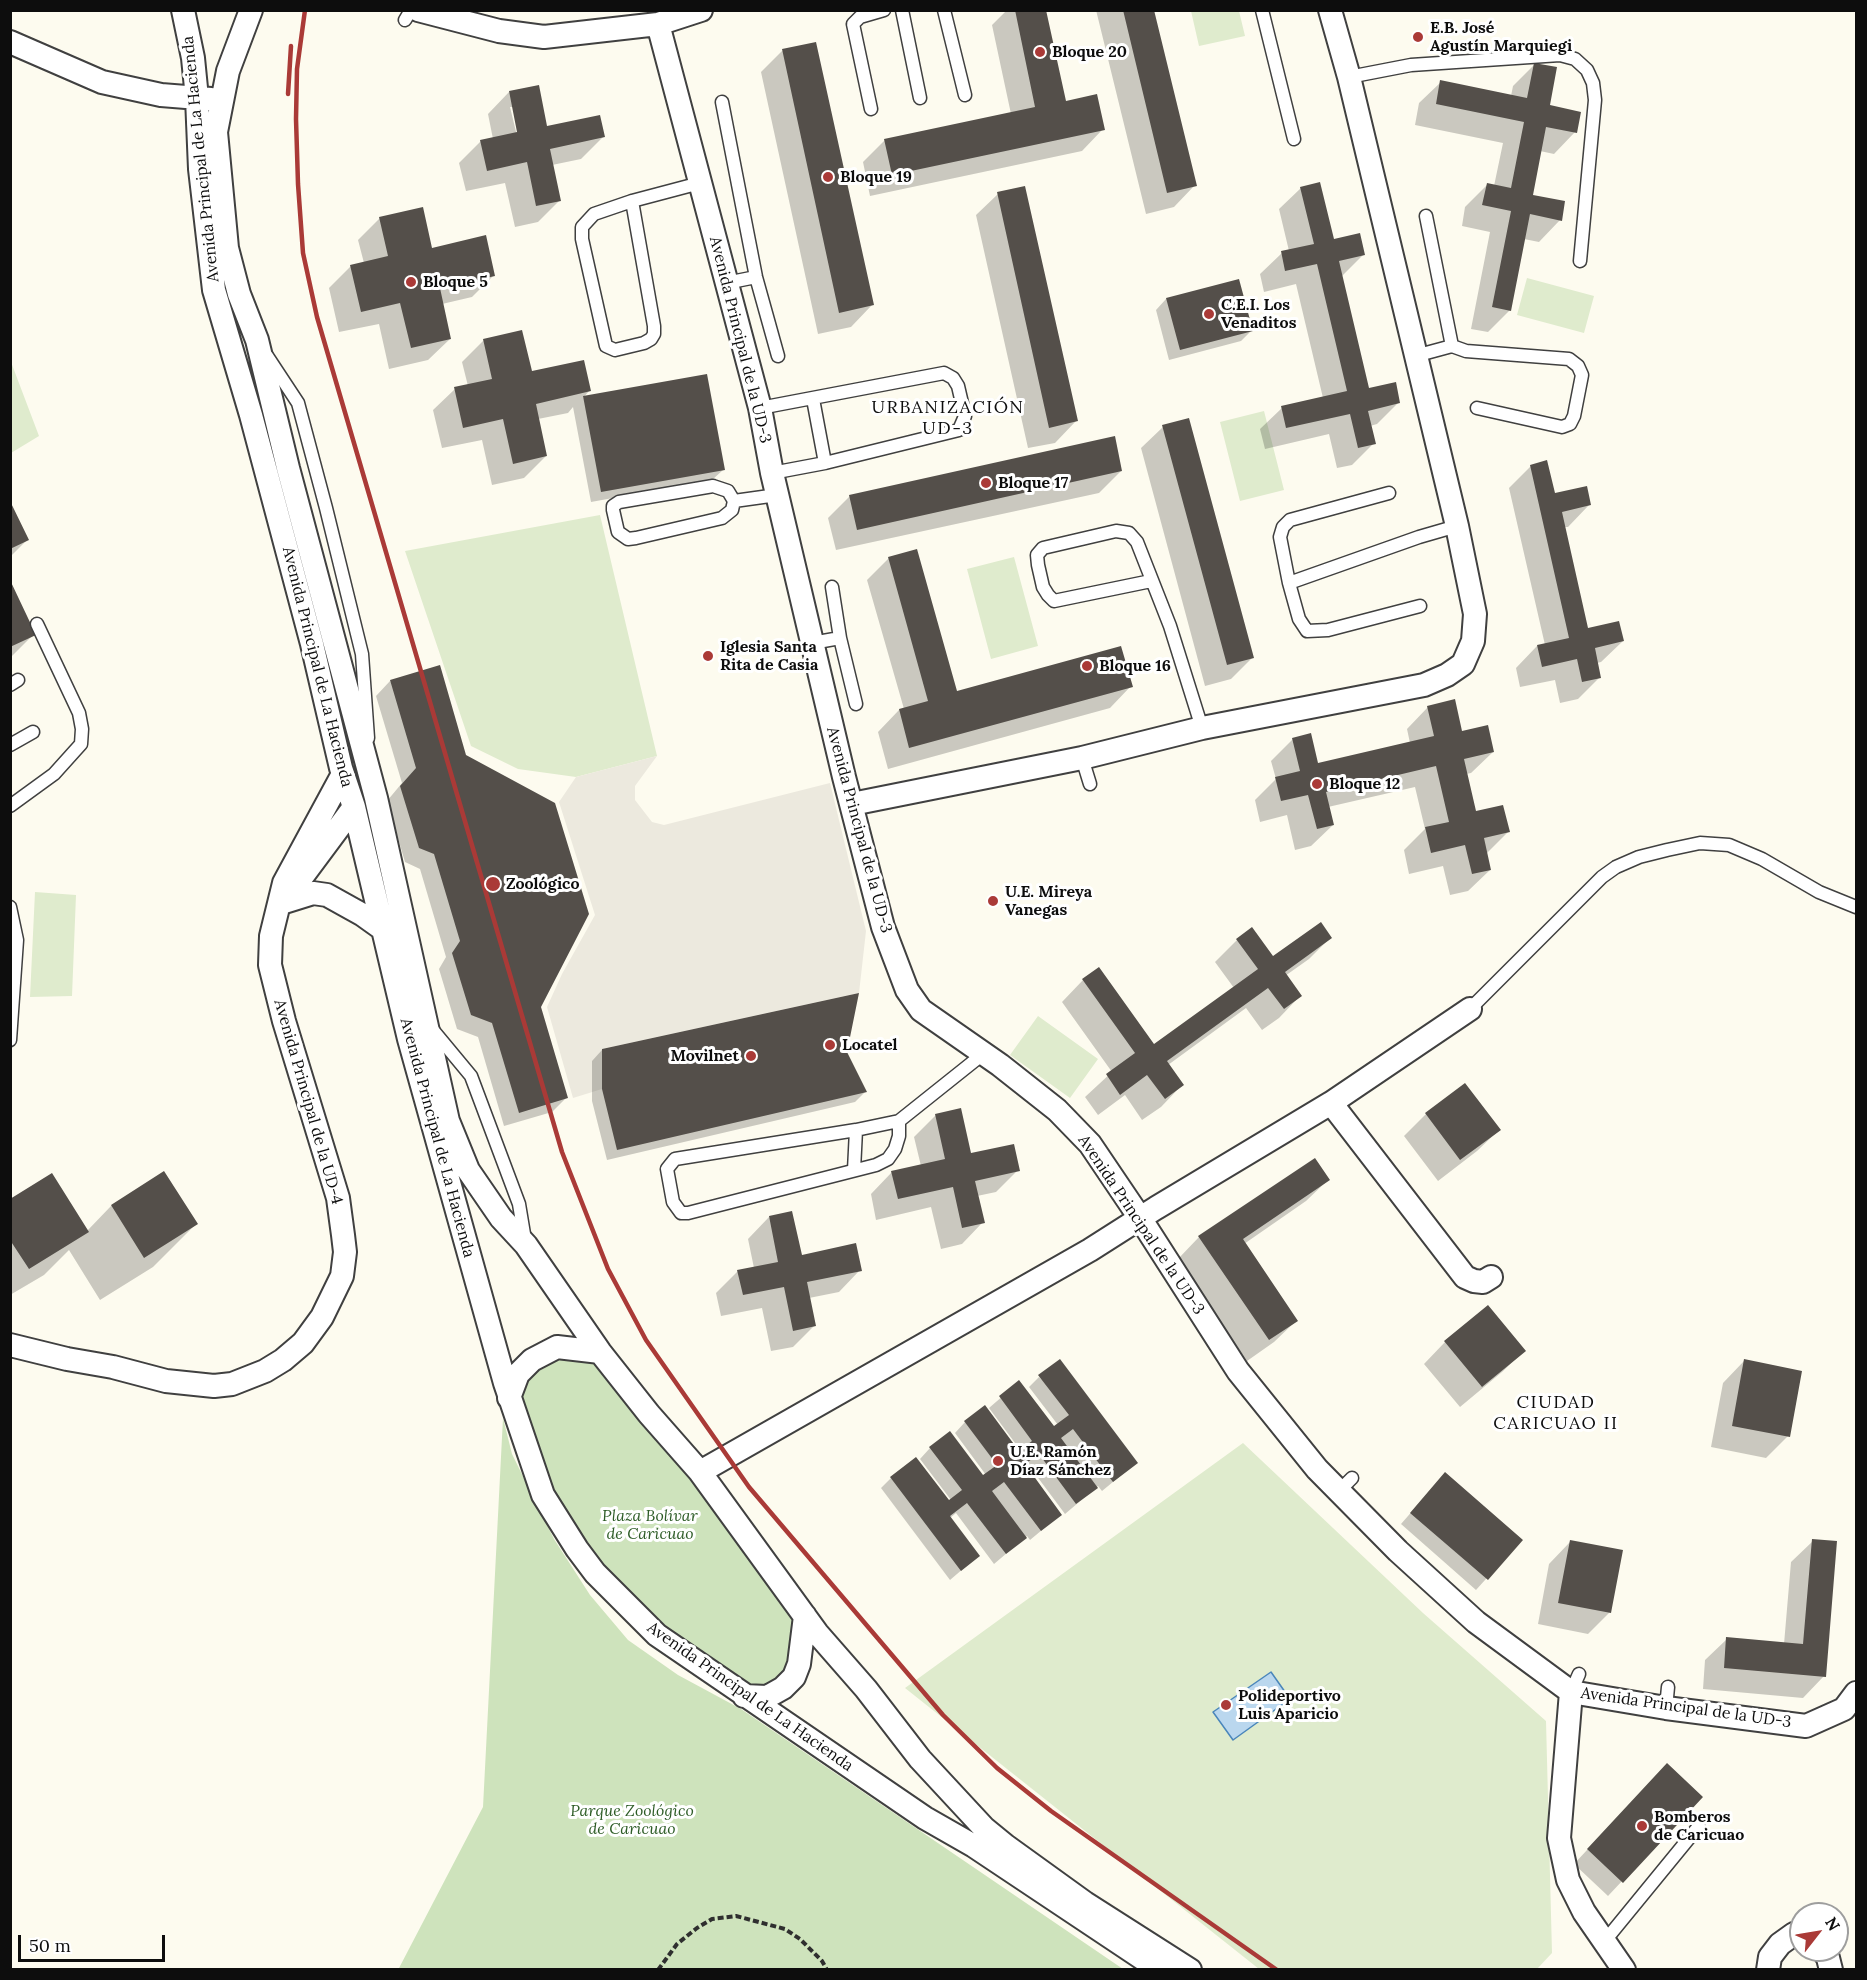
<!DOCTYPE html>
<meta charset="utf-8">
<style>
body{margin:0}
#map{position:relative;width:1867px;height:1980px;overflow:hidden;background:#fdfbef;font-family:Lora,serif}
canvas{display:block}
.frame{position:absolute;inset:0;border:12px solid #0d0d0d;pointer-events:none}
.north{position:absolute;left:1789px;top:1902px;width:60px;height:60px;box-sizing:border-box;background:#fff;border:2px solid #9e9e9e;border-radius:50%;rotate:59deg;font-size:16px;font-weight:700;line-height:24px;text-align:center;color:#0d0d0d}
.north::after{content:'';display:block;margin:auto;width:21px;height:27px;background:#aa3a37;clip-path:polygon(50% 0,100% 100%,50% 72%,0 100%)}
.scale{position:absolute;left:18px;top:1935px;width:147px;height:27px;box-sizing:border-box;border:3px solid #0d0d0d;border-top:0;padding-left:8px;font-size:18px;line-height:21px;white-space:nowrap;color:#0d0d0d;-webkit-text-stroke:4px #fff;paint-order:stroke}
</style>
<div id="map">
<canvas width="1867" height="1980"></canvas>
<div class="frame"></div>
<div class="north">N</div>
<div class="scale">50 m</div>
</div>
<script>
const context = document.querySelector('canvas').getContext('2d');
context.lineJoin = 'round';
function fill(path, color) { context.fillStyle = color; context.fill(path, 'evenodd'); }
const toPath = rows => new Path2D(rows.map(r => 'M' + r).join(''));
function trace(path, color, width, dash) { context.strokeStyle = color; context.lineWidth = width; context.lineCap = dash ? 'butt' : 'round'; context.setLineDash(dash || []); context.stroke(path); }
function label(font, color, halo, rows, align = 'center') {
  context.font = font + ' Lora,serif'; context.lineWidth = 6; context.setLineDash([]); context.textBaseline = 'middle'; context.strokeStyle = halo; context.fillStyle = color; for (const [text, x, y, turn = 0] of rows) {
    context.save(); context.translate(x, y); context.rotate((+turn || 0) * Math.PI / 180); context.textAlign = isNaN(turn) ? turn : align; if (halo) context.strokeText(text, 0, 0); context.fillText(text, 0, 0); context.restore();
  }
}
fill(toPath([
 [600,1352,805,1616,799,1664,767,1697,694,1659,577,1549,509,1398,532,1360],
 [503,1418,512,1454,554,1539,590,1595,628,1640,678,1675,741,1709,1123,1969,398,1970,483,1807]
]), '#cee3bc');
fill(toPath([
 [1191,11,1239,11,1245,36,1199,46],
 [1527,278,1594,296,1584,333,1517,315],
 [11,362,39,436,11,453,10,453],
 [1264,411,1284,490,1240,501,1220,422],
 [600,515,657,756,576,777,518,769,471,746,405,551],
 [1014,557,1038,646,991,659,967,569],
 [35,892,76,895,72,996,30,997],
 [1038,1016,1098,1059,1070,1098,1010,1055],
 [1243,1443,1423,1613,1546,1721,1552,1953,1537,1969,1259,1969,905,1688]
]), '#dfebcd');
fill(toPath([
 [657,756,635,786,635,800,652,822,664,825,830,783,866,931,859,993,602,1049,602,1089,573,1098,547,1007,562,974,595,915,559,802,576,777]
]), '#ece9de');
const water = toPath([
 [1271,1672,1290,1699,1233,1740,1213,1712,1271,1672]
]);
fill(water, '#bad7ee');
trace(water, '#4a86bb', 1.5);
fill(toPath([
 [1007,10,1045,10,1065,102,1103,129,1082,151,870,196,863,162,885,140,1011,114,992,25],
 [1096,10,1153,10,1195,185,1174,207,1146,214],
 [815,43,872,305,851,327,818,334,761,72,782,51],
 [1535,64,1548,107,1575,132,1554,154,1540,151,1531,196,1560,220,1539,242,1524,239,1510,310,1488,332,1471,329,1490,232,1462,226,1465,207,1487,185,1494,186,1503,143,1415,125,1419,103,1441,82,1511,96,1513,86],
 [509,92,546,128,603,137,581,159,552,165,559,201,538,222,515,227,505,183,466,191,459,163,481,141,493,139,488,114],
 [510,107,514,107,521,139,518,140],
 [1301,188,1333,241,1363,255,1341,277,1367,390,1399,402,1377,424,1370,426,1374,443,1352,465,1337,468,1329,434,1265,449,1260,429,1282,408,1323,398,1296,284,1264,292,1260,274,1282,253,1289,251,1279,209],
 [998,194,1076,421,1055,443,1028,448,976,215],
 [380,218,431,249,494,275,472,297,442,304,450,339,428,360,389,369,379,324,339,332,329,288,351,266,364,263,358,240],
 [1166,299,1251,331,1241,341,1169,360,1156,310],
 [484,340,531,373,589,391,583,398,706,376,723,470,712,480,591,502,573,407,568,413,538,419,546,456,524,478,492,485,482,440,442,448,433,410,455,389,468,386,462,362],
 [1163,427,1252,658,1231,679,1205,686,1141,448],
 [1531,466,1554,495,1589,505,1568,527,1564,527,1587,630,1623,641,1601,662,1597,663,1600,677,1578,699,1560,703,1555,680,1520,687,1516,668,1537,646,1545,645,1509,488],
 [1121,471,1099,493,836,550,828,518,850,496],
 [10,504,27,540,10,557],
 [889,558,956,693,1131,686,1110,708,888,769,878,732,899,710,904,709,867,580],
 [10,583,34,634,10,658],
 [390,681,465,756,566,1098,552,1112,504,1126,478,1037,457,1029,439,969,446,957,420,869,405,862,387,801,402,783,376,696],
 [1428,707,1461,732,1493,752,1471,773,1466,774,1475,813,1508,832,1486,854,1490,870,1468,891,1450,895,1443,866,1409,874,1404,850,1425,829,1415,787,1328,807,1333,825,1311,846,1295,850,1287,815,1260,822,1255,800,1276,779,1271,761,1293,739,1317,765,1410,743,1407,729],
 [1330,938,1309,959,1285,976,1300,996,1279,1018,1262,1030,1246,1008,1168,1065,1182,1085,1161,1107,1142,1120,1125,1095,1098,1115,1085,1097,1112,1072,1062,1002,1083,980,1154,1046,1234,988,1215,962,1237,940,1273,959],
 [602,1050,846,1052,865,1092,855,1102,607,1160,592,1101,592,1061],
 [1465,1085,1499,1130,1477,1151,1438,1181,1404,1136,1426,1114],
 [936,1115,970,1155,1018,1170,996,1192,977,1196,983,1222,962,1244,941,1249,931,1207,876,1220,871,1194,892,1172,921,1166,914,1137],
 [164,1173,196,1224,153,1267,100,1300,69,1250,44,1275,10,1295,10,1200,87,1231,111,1206],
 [1328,1180,1306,1201,1244,1244,1296,1321,1274,1342,1247,1361,1178,1259,1199,1237],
 [769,1217,800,1256,860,1270,839,1292,809,1298,814,1326,793,1347,771,1351,762,1308,721,1316,716,1293,738,1271,754,1268,748,1239],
 [1445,1342,1524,1351,1502,1372,1460,1407,1424,1364],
 [1744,1361,1788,1436,1766,1458,1711,1447,1723,1383],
 [1039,1377,1136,1463,1102,1491,1098,1486,1065,1514,1027,1463,1024,1466,1060,1515,1030,1540,1027,1536,994,1564,956,1513,950,1518,978,1556,950,1580,881,1488,891,1478,948,1502,951,1500,920,1459,930,1448,983,1477,986,1475,955,1433,965,1422,1019,1453,1021,1451,989,1408,1019,1382,1054,1428,1058,1425,1029,1387],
 [1435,1485,1521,1540,1476,1590,1401,1524],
 [1813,1541,1824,1676,1803,1698,1703,1689,1705,1660,1727,1639,1784,1644,1791,1562],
 [1570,1542,1610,1612,1588,1634,1538,1624,1549,1564],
 [1653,1779,1701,1797,1608,1896,1574,1864]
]), '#0003');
fill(toPath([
 [1015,10,1046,10,1066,101,1097,94,1105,130,892,175,884,139,1035,107],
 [1123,10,1154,10,1197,186,1167,193],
 [816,42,874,305,839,313,782,49],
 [1534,63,1557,67,1550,105,1581,112,1577,133,1546,127,1533,195,1565,201,1562,221,1530,214,1511,311,1492,307,1511,211,1482,205,1487,183,1511,188,1524,122,1436,104,1440,80,1527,98],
 [539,85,547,126,600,115,605,137,550,149,561,201,536,206,527,162,487,171,480,140,517,132,509,91],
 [1320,182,1334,239,1360,233,1365,255,1339,261,1369,388,1396,382,1400,403,1368,411,1376,444,1358,448,1350,414,1286,428,1281,406,1347,391,1317,264,1285,271,1281,251,1314,244,1300,187],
 [1025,186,1078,421,1049,428,997,192],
 [423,207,432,248,486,235,495,276,440,288,451,339,411,348,400,303,361,312,350,265,388,256,379,217],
 [1239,279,1253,331,1180,350,1166,298],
 [522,330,532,371,584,360,591,391,536,404,547,456,513,464,503,419,463,428,454,387,492,379,483,339],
 [707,374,725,470,601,492,583,396],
 [1189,418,1254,658,1227,665,1162,425],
 [1115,436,1122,471,857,530,849,495],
 [1547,460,1555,493,1587,486,1591,505,1562,512,1588,628,1619,621,1624,641,1595,648,1601,678,1582,682,1577,659,1542,667,1537,645,1569,638,1530,465],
 [10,501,29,540,10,549],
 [917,549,957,691,1121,646,1133,687,909,748,899,709,928,701,888,557],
 [10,580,36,635,10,647],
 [440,665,466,755,555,803,589,914,541,1007,568,1098,519,1113,492,1023,471,1015,452,953,460,941,434,854,419,848,400,786,416,768,390,680],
 [1455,699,1462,731,1488,725,1494,752,1464,759,1476,811,1503,805,1510,832,1484,838,1491,870,1472,874,1465,845,1431,853,1425,827,1449,822,1436,766,1326,792,1334,825,1317,829,1308,795,1281,801,1275,777,1300,771,1292,738,1311,733,1318,763,1434,736,1427,706],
 [1321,922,1332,938,1285,972,1302,996,1284,1009,1268,988,1167,1061,1184,1085,1165,1099,1147,1075,1120,1095,1106,1074,1135,1053,1082,979,1099,967,1154,1044,1258,969,1236,939,1252,927,1273,956],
 [859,993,847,1052,867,1092,617,1150,602,1089,602,1049],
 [1465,1083,1501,1130,1460,1160,1425,1113],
 [961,1108,971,1153,1014,1144,1020,1171,975,1181,985,1223,962,1228,953,1187,898,1199,891,1171,945,1159,935,1114],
 [1315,1158,1330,1180,1243,1239,1298,1321,1269,1340,1198,1236],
 [164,1171,198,1224,144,1258,111,1205],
 [52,1173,89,1232,29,1269,10,1240,10,1199],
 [792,1211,802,1255,856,1243,862,1271,807,1282,816,1326,793,1331,784,1287,743,1295,737,1270,778,1262,769,1216],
 [1488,1305,1526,1351,1482,1387,1444,1341],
 [1060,1359,1138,1463,1113,1482,1073,1429,1061,1438,1098,1488,1076,1504,1039,1454,1025,1464,1062,1515,1041,1531,1004,1482,992,1491,1027,1538,1006,1554,967,1503,950,1516,980,1556,961,1571,890,1477,916,1457,949,1500,962,1490,929,1447,950,1431,983,1475,997,1465,964,1421,985,1405,1019,1451,1032,1441,999,1396,1019,1380,1054,1426,1069,1415,1038,1375],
 [1744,1359,1802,1371,1790,1437,1732,1426],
 [1445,1472,1523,1540,1488,1580,1410,1513],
 [1812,1539,1837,1541,1826,1677,1724,1668,1726,1637,1803,1644],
 [1570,1540,1623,1550,1611,1613,1558,1603],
 [1667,1763,1703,1797,1623,1883,1587,1849]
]), '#544f4a');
const service = toPath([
 [902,10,920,98],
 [944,10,965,95],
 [1262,10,1294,139],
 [405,20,411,10],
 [1349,77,1411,65,1560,55,1575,59,1587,70,1593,83,1595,100,1580,261],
 [722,102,756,277,778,356],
 [871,109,853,24,860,17,884,10],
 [632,201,654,326,654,334,651,339,644,343,615,350,606,346,582,239,582,227,594,214,632,201,700,183],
 [1426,216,1452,346],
 [726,283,756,277],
 [267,356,298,403,326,508,362,654,368,738],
 [1415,356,1452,346,1466,351,1569,359,1578,366,1582,375,1574,416,1570,424,1562,427,1477,408],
 [813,399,825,463],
 [760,408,944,373,953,378,958,386,965,416,959,430,825,463,772,473],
 [713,486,728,491,734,501,732,510,722,518,636,538,628,539,618,532,613,510,613,506,619,502,713,486],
 [1389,493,1290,520,1283,527,1280,537,1289,583,1299,619,1307,631,1328,630,1420,606],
 [734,501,777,495],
 [1151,581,1054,601,1048,595,1043,587,1038,565,1037,555,1043,548,1116,531,1129,533,1137,542,1170,626,1202,728],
 [1289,583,1419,537,1457,526],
 [832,587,840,638,856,704],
 [812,643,840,638],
 [10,685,18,680],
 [10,745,33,732],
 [1082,758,1090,784],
 [10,806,54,774,81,744,82,729,79,713,37,624],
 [10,907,17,940,10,1040],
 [1470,1009,1602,877,1616,867,1639,857,1667,850,1700,843,1729,845,1762,859,1819,892,1856,907],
 [432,1029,471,1076,519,1204,525,1240],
 [899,1121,899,1136,895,1149,888,1159,876,1165,688,1213,681,1213,673,1202,667,1169,675,1159,856,1130,899,1121,983,1054],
 [854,1170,856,1130],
 [1339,1491,1352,1478],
 [1571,1692,1579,1674],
 [1666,1708,1668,1687],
 [1604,1942,1699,1826]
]);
const minor = toPath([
 [183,10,193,58,197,98,200,169,214,290,251,415,312,644,341,768,354,807,409,1039,505,1383,543,1495,577,1549,595,1573,657,1635,925,1818,974,1846,1160,1970],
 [251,10,228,71,216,132,227,248,239,294,257,340,288,468,376,798,448,1121,468,1170,501,1218,526,1245,600,1352,649,1414,700,1472,817,1633,866,1689,920,1759,984,1828,1006,1846,1085,1903,1190,1970],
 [418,10,499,31,544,37,658,24,701,10],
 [658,24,760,408,772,473,844,777,883,927,907,990,921,1010,1000,1065,1057,1110,1090,1144,1140,1218,1238,1371,1317,1469,1398,1551,1476,1622,1571,1692,1666,1708,1806,1726,1844,1709,1856,1693],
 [10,42,102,82,161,95,211,99],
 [852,804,1082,758,1202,728,1424,685,1447,675,1463,664,1473,641,1475,614,1457,526,1349,77,1330,10],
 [293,889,354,807],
 [281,903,313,893,327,895,363,915,384,930],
 [1331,1103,1465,1277,1474,1281,1483,1282,1491,1277],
 [10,1345,67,1359,113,1367,166,1381,214,1386,232,1384,265,1371,283,1360,303,1343,322,1317,342,1276,345,1252,343,1235,338,1198,284,1021,270,965,271,936,284,883,343,774],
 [509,1398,518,1374,532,1360,557,1347,600,1352],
 [700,1472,1090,1250,1156,1208,1331,1103,1470,1009],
 [1571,1692,1559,1838,1568,1880,1584,1912,1624,1970],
 [744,1696,767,1697,783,1688,794,1677,799,1664,805,1616],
 [1823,1950,1828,1958,1831,1970],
 [1768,1970,1770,1957,1780,1944,1794,1934,1801,1935]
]);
trace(service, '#404040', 15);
trace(minor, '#404040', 26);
trace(toPath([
 [658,1970,677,1944,697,1928,712,1919,736,1916,785,1929,800,1939,822,1961,827,1970]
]), '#2f2f2f', 4, [6, 3]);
trace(service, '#fff', 12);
trace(minor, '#fff', 22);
trace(toPath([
 [305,10,297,69,296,119,298,184,303,253,317,317,562,1152,608,1269,646,1340,749,1487,943,1715,997,1768,1051,1811,1277,1970],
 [288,94,291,46]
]), '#aa3a37', 4.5);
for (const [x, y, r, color] of [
 [1418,37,6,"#aa3a37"],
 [1040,52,6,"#aa3a37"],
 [828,177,6,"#aa3a37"],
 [411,282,6,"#aa3a37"],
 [1209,314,6,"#aa3a37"],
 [986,483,6,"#aa3a37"],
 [708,656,6,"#aa3a37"],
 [1087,666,6,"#aa3a37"],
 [1317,784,6,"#aa3a37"],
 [493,884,8,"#aa3a37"],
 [993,901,6,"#aa3a37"],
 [830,1045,6,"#aa3a37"],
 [751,1056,6,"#aa3a37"],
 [998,1461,6,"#aa3a37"],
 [1226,1705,6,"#aa3a37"],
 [1642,1826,6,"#aa3a37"]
]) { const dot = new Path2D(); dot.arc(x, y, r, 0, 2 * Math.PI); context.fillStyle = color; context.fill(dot); trace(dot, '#fff', 2); }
label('bold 16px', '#0d0d0d', '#fff', [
 ["E.B. José",1430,28],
 ["Agustín Marquiegi",1430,46],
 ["Bloque 20",1052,52],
 ["Bloque 19",840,177],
 ["Bloque 5",423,282],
 ["C.E.I. Los",1221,305],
 ["Venaditos",1221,323],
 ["Bloque 17",998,483],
 ["Iglesia Santa",720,647],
 ["Rita de Casia",720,665],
 ["Bloque 16",1099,666],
 ["Bloque 12",1329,784],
 ["Zoológico",506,884],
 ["U.E. Mireya",1005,892],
 ["Vanegas",1005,910],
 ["Locatel",842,1045],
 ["Movilnet",739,1056,"right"],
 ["U.E. Ramón",1010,1452],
 ["Díaz Sánchez",1010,1470],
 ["Polideportivo",1238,1696],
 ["Luis Aparicio",1238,1714],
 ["Bomberos",1654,1817],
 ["de Caricuao",1654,1835]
], 'left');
label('16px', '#0d0d0d', '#fff', [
 ["Avenida Principal de La Hacienda",201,159,-96],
 ["Avenida Principal de la UD-3",740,340,76],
 ["Avenida Principal de La Hacienda",317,667,76],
 ["Avenida Principal de la UD-3",859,830,75],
 ["Avenida Principal de la UD-4",308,1102,74],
 ["Avenida Principal de La Hacienda",437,1138,75],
 ["Avenida Principal de la UD-3",1141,1225,56],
 ["Avenida Principal de La Hacienda",750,1697,35],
 ["Avenida Principal de la UD-3",1686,1708,8]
]);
label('italic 16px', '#2d5c26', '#fff', [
 ["Plaza Bolívar",650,1516],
 ["de Caricuao",650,1534],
 ["Parque Zoológico",632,1811],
 ["de Caricuao",632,1829]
]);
context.letterSpacing = '1.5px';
label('18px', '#0d0d0d', '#fff', [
 ["URBANIZACIÓN",948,408],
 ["UD-3",948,429],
 ["CIUDAD",1556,1403],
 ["CARICUAO II",1556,1424]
]);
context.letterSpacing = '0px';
</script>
